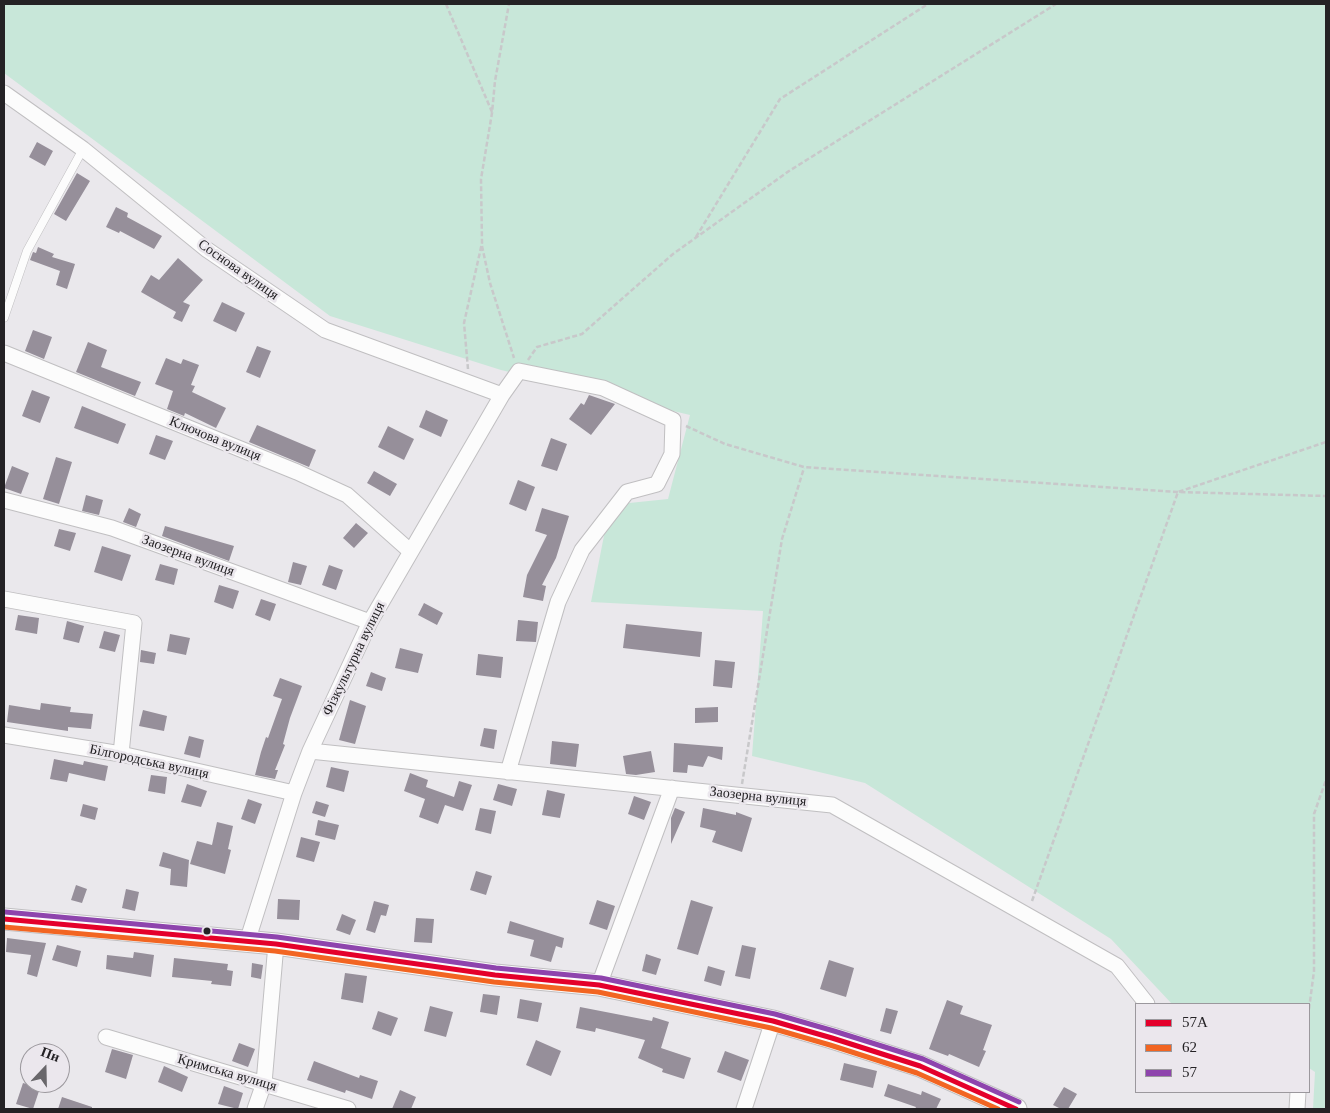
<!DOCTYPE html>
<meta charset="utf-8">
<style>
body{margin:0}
#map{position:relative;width:1330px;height:1113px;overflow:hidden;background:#eae8ec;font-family:"Times New Roman",serif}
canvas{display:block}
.frame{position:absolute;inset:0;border:5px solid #242225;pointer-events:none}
.legend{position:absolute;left:1135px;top:1003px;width:175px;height:90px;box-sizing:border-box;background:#ebe7ed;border:1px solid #9b989d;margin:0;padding:6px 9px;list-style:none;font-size:15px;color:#242225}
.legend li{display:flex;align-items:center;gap:10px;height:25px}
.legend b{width:25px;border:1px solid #9b989d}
.north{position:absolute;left:20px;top:1043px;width:50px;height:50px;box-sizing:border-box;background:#ebe7ed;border:1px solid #9b989d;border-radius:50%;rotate:21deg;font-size:14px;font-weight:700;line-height:20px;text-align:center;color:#242225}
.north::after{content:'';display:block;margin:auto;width:18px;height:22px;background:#69676b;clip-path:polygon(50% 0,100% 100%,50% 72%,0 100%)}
</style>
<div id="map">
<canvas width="1330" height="1113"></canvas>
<div class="frame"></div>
<ul class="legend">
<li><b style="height:6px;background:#e4002b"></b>57А</li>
<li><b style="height:6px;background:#f26522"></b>62</li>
<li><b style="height:6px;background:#8e44ad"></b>57</li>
</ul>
<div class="north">Пн</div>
</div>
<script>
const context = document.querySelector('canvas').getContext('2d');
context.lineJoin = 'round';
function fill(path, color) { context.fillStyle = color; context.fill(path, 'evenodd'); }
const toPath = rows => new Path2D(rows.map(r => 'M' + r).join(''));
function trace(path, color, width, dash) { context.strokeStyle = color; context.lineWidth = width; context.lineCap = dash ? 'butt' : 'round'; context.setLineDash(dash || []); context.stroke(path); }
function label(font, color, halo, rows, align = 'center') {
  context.font = font + ' "Times New Roman",serif'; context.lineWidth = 5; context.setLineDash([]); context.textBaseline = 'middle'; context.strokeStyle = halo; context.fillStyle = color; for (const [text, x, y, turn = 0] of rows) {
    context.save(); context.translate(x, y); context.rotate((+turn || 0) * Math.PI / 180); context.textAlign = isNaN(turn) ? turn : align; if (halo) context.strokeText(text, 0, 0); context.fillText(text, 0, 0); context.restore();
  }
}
fill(toPath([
 [4,4,1326,4,1326,1109,1313,1109,1315,1072,1309,1068,1309,1004,1172,1004,1111,939,865,783,752,756,763,611,591,602,610,505,668,499,690,415,501,370,330,316,4,73]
]), '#c8e7d9');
fill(toPath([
 [37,142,53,151,45,166,29,157],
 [77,173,90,181,66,221,54,214],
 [116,207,128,213,127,217,162,236,154,249,120,231,119,233,106,227],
 [38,247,54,254,52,257,75,264,67,289,56,285,60,271,30,260,33,252,36,253],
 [178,258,203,280,183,302,190,305,182,322,173,318,176,312,141,292,151,275,159,280],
 [222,302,245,313,236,332,213,321],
 [33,330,52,337,44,359,25,351],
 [88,342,107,350,101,367,141,382,135,396,76,372],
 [257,346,271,351,260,378,246,372],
 [166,358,181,364,183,359,199,365,191,385,195,386,192,392,226,408,216,428,185,413,184,416,167,409,173,391,155,384],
 [32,390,50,397,40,423,22,416],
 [589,395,615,404,591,435,569,419,581,403,584,405],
 [82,406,126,424,118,444,74,428],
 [426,410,448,420,441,437,419,427],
 [257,425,316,450,309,467,249,442],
 [388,426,414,439,404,460,378,447],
 [156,435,173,441,165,460,149,454],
 [551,438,567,444,557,471,541,466],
 [56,457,72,462,59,504,43,499],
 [12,466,29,473,21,494,4,488],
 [374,471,397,484,390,496,367,483],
 [518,480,535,487,526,511,509,504],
 [86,495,103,500,99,515,82,511],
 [129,508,141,514,136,527,123,522],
 [542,508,569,516,556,558,542,585,546,586,543,601,523,597,527,575,547,535,535,531],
 [356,523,368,533,354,548,343,538],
 [165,526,234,546,229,561,162,536],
 [59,529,76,533,70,551,54,546],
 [102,546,131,555,122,581,94,572],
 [293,562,307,566,301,585,288,582],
 [160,564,178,569,174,585,155,580],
 [329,565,343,570,336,590,322,585],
 [219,585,239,591,233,609,214,602],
 [261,599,276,604,270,621,255,615],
 [424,603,443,613,437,625,418,615],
 [18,615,39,618,37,634,15,630],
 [518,620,538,622,536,642,516,641],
 [67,621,84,626,79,643,63,639],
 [626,624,702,632,700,657,623,648],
 [104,631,120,635,115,652,99,648],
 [170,634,190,638,186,655,167,651],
 [400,648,423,654,418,673,395,668],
 [141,650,156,653,154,664,140,662],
 [478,654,503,657,501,678,476,675],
 [715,660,735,662,732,688,713,686],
 [371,672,386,678,382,691,366,686],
 [280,678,302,686,290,718,283,744,285,745,275,770,278,770,275,779,255,775,261,752,266,737,268,738,282,699,273,696],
 [350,700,366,706,355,744,339,740],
 [41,703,71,707,70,712,93,714,91,729,68,727,68,731,7,722,9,705,40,710],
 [718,707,718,722,695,723,695,708],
 [143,710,167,716,164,731,139,726],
 [484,728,497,730,494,749,480,746],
 [189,736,204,740,200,758,184,754],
 [552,741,579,744,576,767,550,764],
 [674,743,723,747,722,760,708,756,703,767,688,765,687,773,673,772],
 [651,751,655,772,636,775,626,774,623,756],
 [54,759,83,765,84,761,108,766,105,781,69,773,67,782,50,779],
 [331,767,349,771,344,792,326,787],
 [410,773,428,780,426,787,454,797,459,781,472,785,463,811,445,805,438,824,419,817,425,799,404,791],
 [151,775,167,777,165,794,148,791],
 [187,784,207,791,201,807,181,802],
 [498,784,517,789,512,806,493,800],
 [547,790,565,794,560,818,542,815],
 [634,796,651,802,644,820,628,814],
 [248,799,262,804,255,824,241,819],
 [316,801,329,805,325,817,312,813],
 [83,804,98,808,95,820,80,816],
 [480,808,496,811,491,834,475,830],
 [675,808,685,812,671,844,671,818],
 [703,808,736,815,736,812,752,818,742,852,712,842,716,831,700,827],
 [318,820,339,825,335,840,315,835],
 [217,822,233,826,228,849,231,850,225,874,190,864,197,841,212,845],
 [301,837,320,842,314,862,296,857],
 [163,852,189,860,187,887,170,885,171,869,159,866],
 [476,871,492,876,486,895,470,890],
 [76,885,87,889,82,903,71,900],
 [126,889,139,892,135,911,122,908],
 [278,899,300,900,299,920,277,919],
 [597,900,615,906,607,930,589,924],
 [691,900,713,907,698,955,677,949],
 [374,901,389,905,386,916,381,915,375,933,366,930],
 [342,914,356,920,350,935,336,930],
 [416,918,434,919,432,943,414,942],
 [510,921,564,938,562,948,556,946,551,962,530,956,534,940,507,933],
 [7,938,46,943,37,977,27,974,31,955,6,952],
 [57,945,81,951,77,967,52,960],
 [742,945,756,948,750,979,735,976],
 [134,952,154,955,151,977,106,969,107,955,133,958],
 [646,954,661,959,656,975,642,971],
 [174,958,228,964,227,970,233,971,231,986,211,984,212,981,172,977],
 [829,960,854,968,846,997,820,989],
 [252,963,263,965,261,979,251,977],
 [708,966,725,971,721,986,704,981],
 [345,973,367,976,363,1003,341,999],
 [483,994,500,996,497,1015,480,1012],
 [520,999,542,1003,538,1022,517,1018],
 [947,1000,963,1006,960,1014,992,1025,983,1050,986,1051,979,1067,949,1054,948,1056,929,1049],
 [430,1006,453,1012,446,1037,424,1031],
 [580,1007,652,1021,653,1017,669,1022,661,1048,691,1058,684,1079,662,1072,663,1069,638,1058,645,1040,596,1028,595,1032,576,1028],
 [886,1008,898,1011,891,1034,880,1031],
 [378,1011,398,1018,391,1036,372,1029],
 [536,1040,561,1051,551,1076,526,1065],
 [239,1043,255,1049,248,1067,232,1061],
 [112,1049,133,1055,126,1079,105,1072],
 [725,1051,749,1060,741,1081,717,1072],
 [314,1061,359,1078,360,1075,378,1081,372,1099,346,1090,345,1093,307,1080],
 [844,1063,877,1071,873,1088,840,1080],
 [164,1066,188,1077,182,1092,158,1082],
 [23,1083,40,1088,33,1109,16,1104],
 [888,1084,921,1095,922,1091,941,1099,936,1109,915,1109,916,1107,884,1096],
 [224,1086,243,1093,238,1109,218,1104],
 [1064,1087,1077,1094,1068,1109,1061,1109,1053,1105],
 [400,1090,416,1097,411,1109,392,1109],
 [62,1097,92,1107,92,1109,58,1109]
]), '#968f9a');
const service = toPath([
 [4,318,27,251,83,149]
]);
const minor = toPath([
 [4,93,83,149,206,249,325,330,502,395],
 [4,353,297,472,347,495,410,551],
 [4,500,112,528,370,622],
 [4,599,134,623,121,754],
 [4,735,121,754,294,793],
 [310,751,832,805,1117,966,1147,1004],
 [247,942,294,793,310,751,370,622,502,395,519,371,603,388,673,420,672,454,657,484,627,492,582,550,558,602,508,772],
 [599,985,672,788],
 [106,1037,348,1109],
 [255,1109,264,1083,276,944],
 [744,1109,773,1021],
 [1297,1109,1298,1092]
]);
const secondary = toPath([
 [4,919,276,944,495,975,599,985,773,1021,832,1038,920,1066,1016,1109]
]);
trace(service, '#c0bfc1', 9);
trace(minor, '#c0bfc1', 17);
trace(secondary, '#c0bfc1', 23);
trace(toPath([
 [446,4,492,112],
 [696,237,780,99,928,4],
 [482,246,490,283,514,358],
 [528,360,537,347,582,334,673,254,789,171,1056,4],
 [468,369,464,323,482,243,481,179,492,113,495,81,509,4],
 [686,426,725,444,804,467,1178,492,1326,496],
 [742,784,782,539,804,468],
 [1032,901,1178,492,1326,442],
 [1309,1009,1314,971,1314,814,1326,780]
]), '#c8c8ca', 2.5, [5, 2.5]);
trace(service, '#fcfcfc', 8);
trace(minor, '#fcfcfc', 15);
trace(secondary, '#fcfcfc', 21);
trace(toPath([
 [4,919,276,944,495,975,599,985,773,1021,832,1038,920,1066,1016,1109]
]), '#e4002b', 5);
trace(toPath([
 [4,927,275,951,494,982,598,992,771,1028,830,1045,917,1073,998,1109]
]), '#f26522', 5);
trace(toPath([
 [5,912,277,937,496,968,601,978,775,1014,834,1031,923,1059,1019,1102]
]), '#8e44ad', 5);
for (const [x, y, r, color] of [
 [207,931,4.5,"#242225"]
]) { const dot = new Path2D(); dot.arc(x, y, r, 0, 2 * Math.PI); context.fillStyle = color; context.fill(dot); trace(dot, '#ebe7ed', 2); }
label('14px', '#242225', '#ebe7ed', [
 ["Соснова вулиця",238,270,35],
 ["Ключова вулиця",215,439,22],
 ["Заозерна вулиця",188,556,20],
 ["Фізкультурна вулиця",354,659,-64],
 ["Білгородська вулиця",149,762,12],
 ["Заозерна вулиця",758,797,6],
 ["Кримська вулиця",227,1073,16]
]);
</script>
